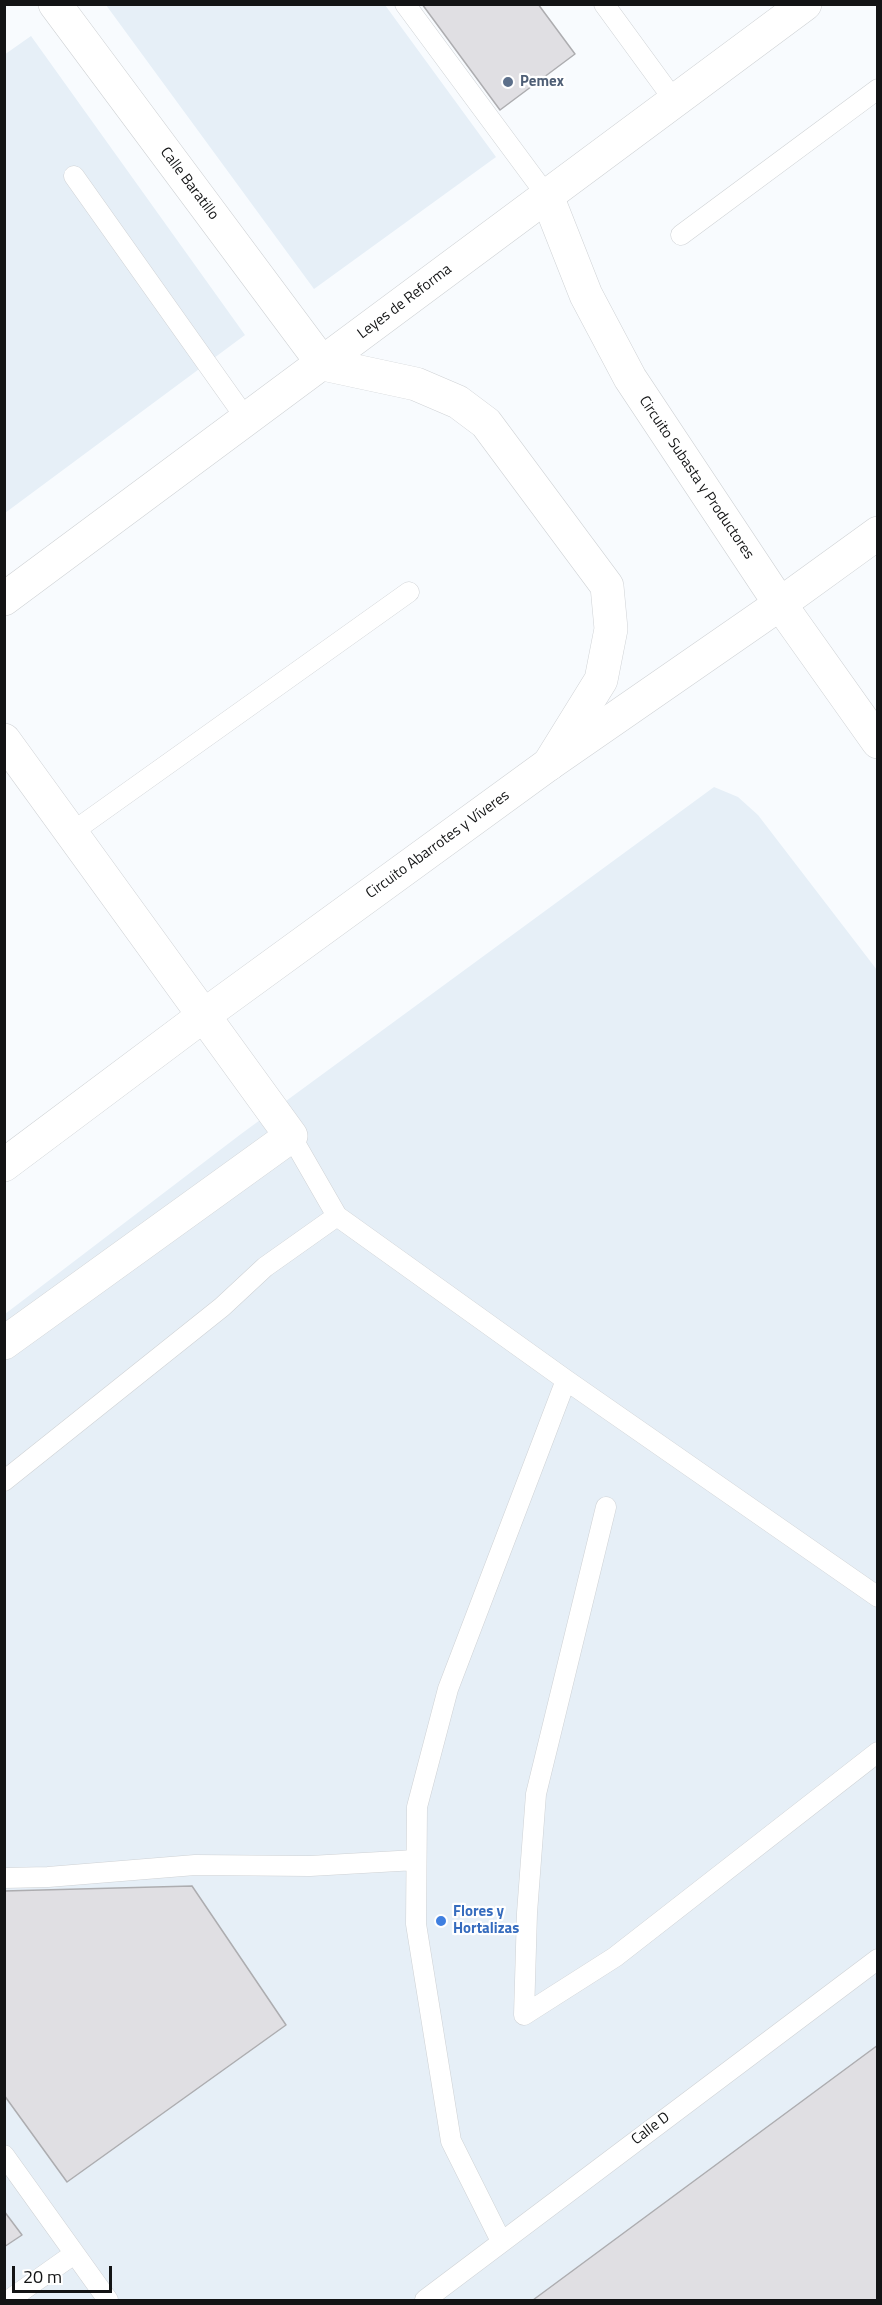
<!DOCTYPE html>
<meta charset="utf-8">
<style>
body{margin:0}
#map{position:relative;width:882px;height:2305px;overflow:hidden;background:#f8fbfe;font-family:"Titillium Web",sans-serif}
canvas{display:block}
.frame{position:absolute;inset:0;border:6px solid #131415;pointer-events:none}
.scale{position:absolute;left:12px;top:2266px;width:100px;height:27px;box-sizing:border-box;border:3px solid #131415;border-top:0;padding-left:8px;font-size:18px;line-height:21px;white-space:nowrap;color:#131415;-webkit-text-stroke:4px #fff;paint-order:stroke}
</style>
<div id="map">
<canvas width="882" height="2305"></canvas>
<div class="frame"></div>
<div class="scale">20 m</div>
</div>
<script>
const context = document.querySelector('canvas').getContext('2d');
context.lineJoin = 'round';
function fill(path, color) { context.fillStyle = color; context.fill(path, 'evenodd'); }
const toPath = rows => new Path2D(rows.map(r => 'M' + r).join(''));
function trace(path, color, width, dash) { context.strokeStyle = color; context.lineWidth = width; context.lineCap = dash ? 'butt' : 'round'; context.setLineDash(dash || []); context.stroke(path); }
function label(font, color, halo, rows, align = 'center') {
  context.font = font + ' "Titillium Web",sans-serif'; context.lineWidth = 4.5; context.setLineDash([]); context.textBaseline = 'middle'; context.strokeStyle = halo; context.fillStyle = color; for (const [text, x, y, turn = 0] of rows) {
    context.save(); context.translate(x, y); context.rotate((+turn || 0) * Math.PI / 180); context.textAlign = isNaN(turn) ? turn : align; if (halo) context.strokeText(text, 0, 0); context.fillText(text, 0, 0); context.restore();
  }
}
fill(toPath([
 [106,5,385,5,496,157,314,289],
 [31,36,245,335,5,513,4,55],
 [714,787,738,797,758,815,877,970,877,2300,5,2300,5,1314,241,1134]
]), '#e6eff7');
const building = toPath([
 [422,4,538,4,575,54,500,110,422,4],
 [192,1886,286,2025,67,2182,4,2095,4,1891,192,1886],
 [878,2045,878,2300,533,2300,878,2045],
 [4,2211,22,2235,4,2247,4,2211]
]);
fill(building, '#e0dfe3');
trace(building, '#adadb0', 1.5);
const service = toPath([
 [405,4,547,196],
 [604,4,674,100],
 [74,176,247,420],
 [681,235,878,89],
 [71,833,409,592],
 [291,1136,337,1216,566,1380,878,1597],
 [4,1481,222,1307,265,1267,337,1216],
 [606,1507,536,1794,527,1913,524,2015,615,1957,878,1752],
 [4,1878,48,1877,195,1865,310,1866,416,1860],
 [4,2155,108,2300],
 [501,2241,451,2141,416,1924,417,1807,448,1689,566,1380],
 [9,2300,74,2254],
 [425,2300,878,1959]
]);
const minor = toPath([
 [55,4,323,364],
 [547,196,586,295,630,378,780,604,878,742],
 [4,740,291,1136,4,1343]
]);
const secondary = toPath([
 [4,1165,203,1016,549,764,780,604,878,533]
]);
const primary = toPath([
 [323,364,416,384,458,402,486,423,607,586,611,629,601,680,549,764],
 [4,599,805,4]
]);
trace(service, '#cfd2d5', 21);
trace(minor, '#cfd2d5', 34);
trace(secondary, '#cfd2d5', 34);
trace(primary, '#cfd2d5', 34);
trace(service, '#fff', 20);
trace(minor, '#fff', 33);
trace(secondary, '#fff', 33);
trace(primary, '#fff', 33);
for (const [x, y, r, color] of [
 [508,82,6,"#5c6f8a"],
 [441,1921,6,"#3f7fe0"]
]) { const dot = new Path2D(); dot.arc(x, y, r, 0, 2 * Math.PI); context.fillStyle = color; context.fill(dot); trace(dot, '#fff', 2); }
label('bold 15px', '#4e5e75', '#fff', [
 ["Pemex",520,82]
], 'left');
label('15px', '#131415', '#fff', [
 ["Calle Baratillo",189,184,53],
 ["Leyes de Reforma",405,302,-37],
 ["Circuito Subasta y Productores",696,478,56],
 ["Circuito Abarrotes y Víveres",438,845,-36],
 ["Calle D",651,2129,-37]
]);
label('bold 15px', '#366cbe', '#fff', [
 ["Flores y",453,1912],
 ["Hortalizas",453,1929]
], 'left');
</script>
